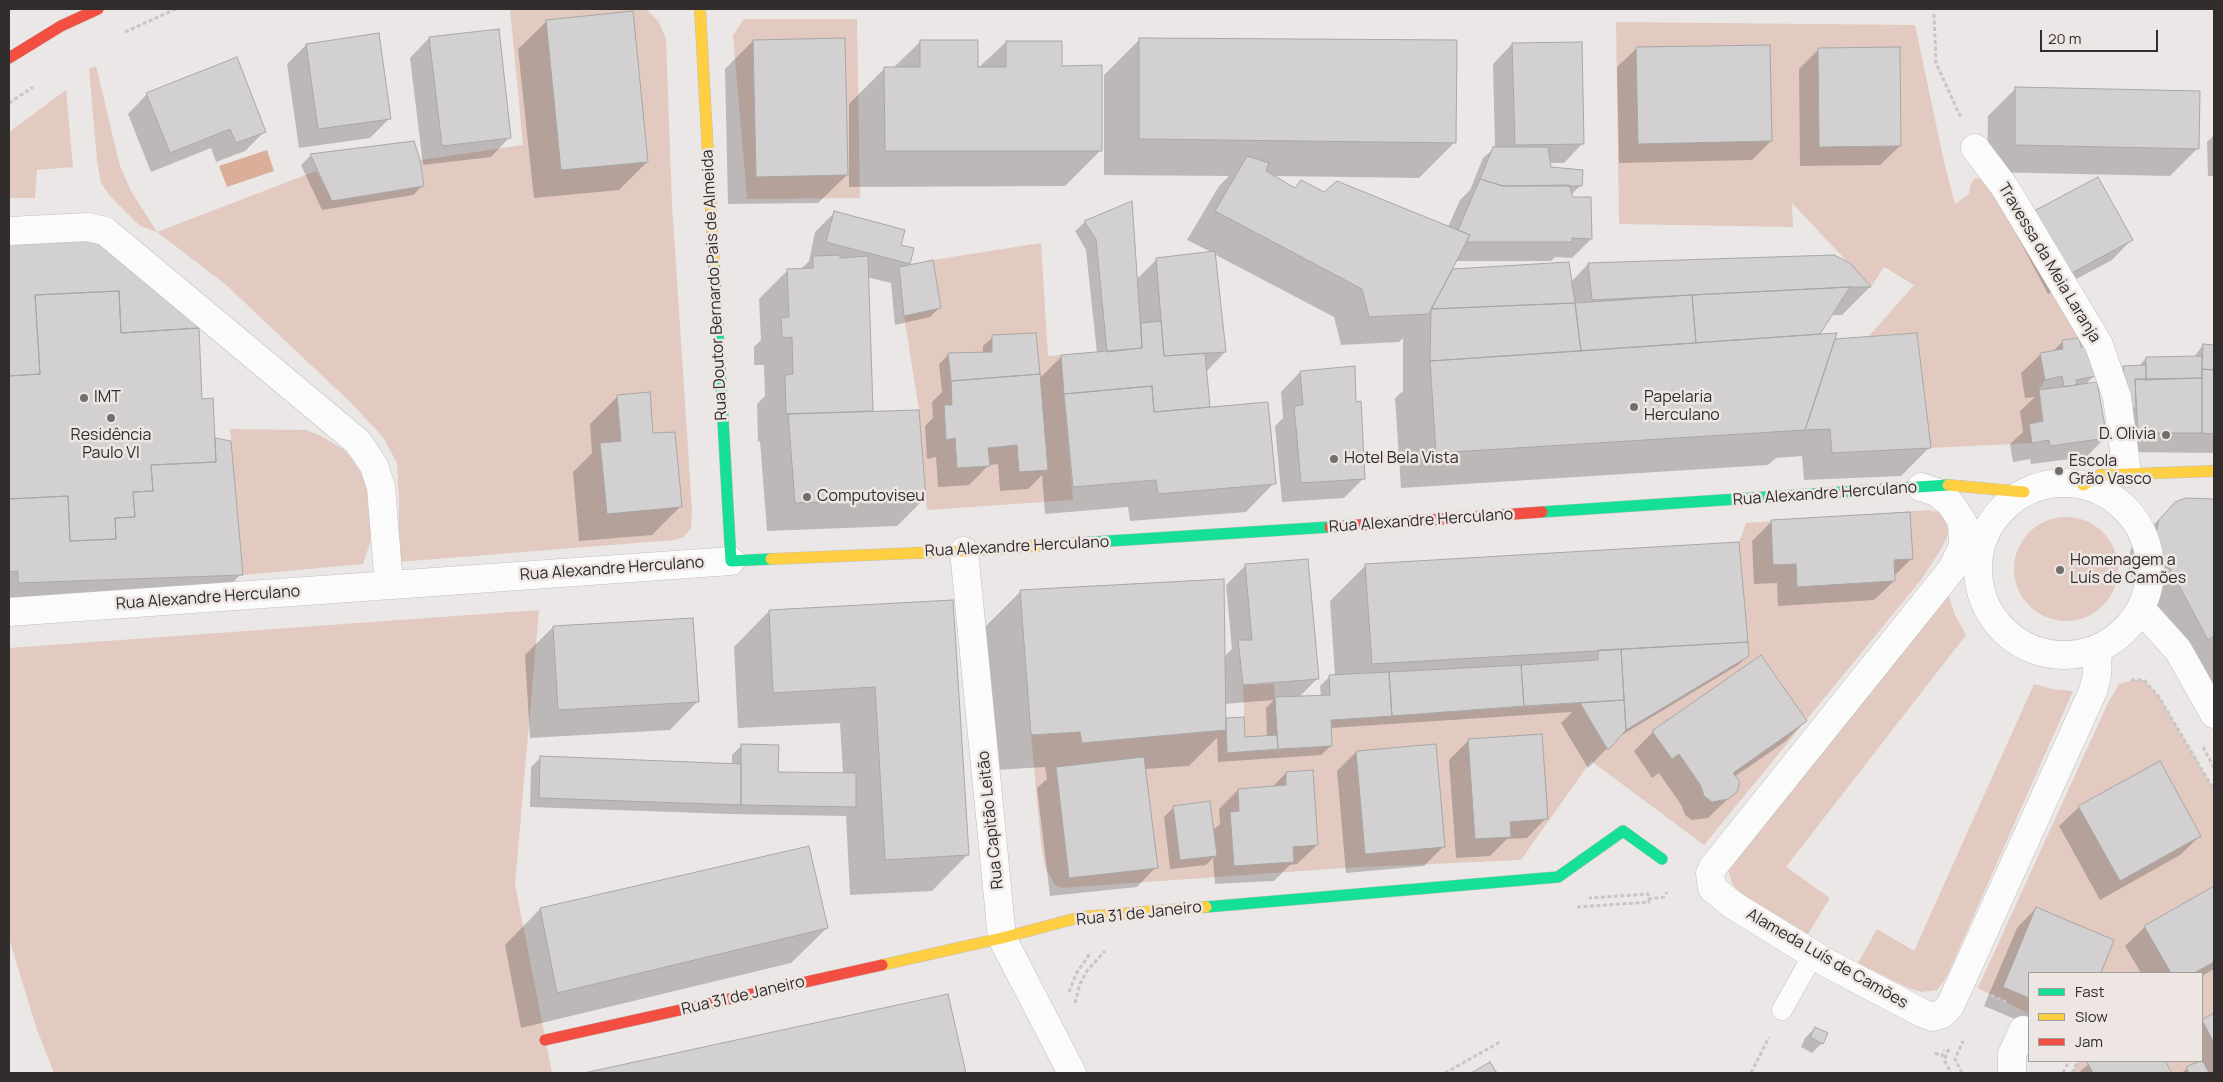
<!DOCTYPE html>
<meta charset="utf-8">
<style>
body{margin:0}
#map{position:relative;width:2223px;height:1082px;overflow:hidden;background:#ebe7e6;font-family:Manrope,sans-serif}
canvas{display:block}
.frame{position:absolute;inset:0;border:10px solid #302d2c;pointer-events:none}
.legend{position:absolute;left:2028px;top:972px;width:175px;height:90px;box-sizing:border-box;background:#eee6e3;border:1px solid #a29c9a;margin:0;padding:6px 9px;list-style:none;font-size:15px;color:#302d2c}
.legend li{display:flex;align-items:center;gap:10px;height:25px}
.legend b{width:25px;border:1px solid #a29c9a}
.scale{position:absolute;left:2040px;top:30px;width:118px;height:22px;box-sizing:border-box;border:2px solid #302d2c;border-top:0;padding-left:6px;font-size:15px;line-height:18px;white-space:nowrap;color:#302d2c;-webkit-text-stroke:4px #eee6e3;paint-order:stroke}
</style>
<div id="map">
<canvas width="2223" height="1082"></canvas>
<div class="frame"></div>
<ul class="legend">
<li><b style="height:6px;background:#16e098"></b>Fast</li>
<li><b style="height:6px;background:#ffcf43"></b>Slow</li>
<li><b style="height:6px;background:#f24e42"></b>Jam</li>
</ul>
<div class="scale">20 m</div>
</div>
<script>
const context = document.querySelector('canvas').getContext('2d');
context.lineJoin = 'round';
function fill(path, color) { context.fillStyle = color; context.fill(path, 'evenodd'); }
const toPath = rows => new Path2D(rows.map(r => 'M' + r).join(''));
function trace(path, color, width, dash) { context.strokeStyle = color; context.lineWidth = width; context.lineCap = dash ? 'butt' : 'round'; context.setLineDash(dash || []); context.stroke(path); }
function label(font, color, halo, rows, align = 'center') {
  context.font = font + ' Manrope,sans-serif'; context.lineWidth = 5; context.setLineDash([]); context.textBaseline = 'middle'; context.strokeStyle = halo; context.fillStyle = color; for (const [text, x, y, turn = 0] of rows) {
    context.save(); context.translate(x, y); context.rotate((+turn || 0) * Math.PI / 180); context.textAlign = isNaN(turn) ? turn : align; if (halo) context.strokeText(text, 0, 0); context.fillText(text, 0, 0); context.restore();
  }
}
fill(toPath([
 [510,9,646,9,659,22,666,39,672,204,692,510,691,528,684,537,674,540,398,562,399,503,397,463,383,437,348,400,225,284,157,232,140,226,109,195,101,183,97,161,89,69,96,66,120,166,131,191,157,232,316,171,332,200,424,186,420,160,523,145],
 [744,19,857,19,860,198,747,199,733,35],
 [1616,22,1915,25,1944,162,1955,204,1969,194,1970,186,1974,179,1981,178,1989,182,2086,346,2081,347,2079,338,2062,340,2063,349,2040,353,2045,380,2039,390,2043,421,2029,424,2032,443,1931,448,1917,333,1869,336,1914,285,1884,267,1871,287,1792,203,1793,227,1619,224],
 [66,90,73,167,37,170,35,198,9,198,9,132],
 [1041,243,1048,356,1061,355,1073,500,927,510,919,410,904,316,941,308,933,260],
 [230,429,306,430,321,436,343,449,358,465,368,483,373,518,370,543,363,564,243,575],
 [1929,510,1940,513,1945,520,1949,532,1943,546,1921,580,1704,845,1591,761,1521,860,1344,868,1062,888,1055,885,1045,867,1041,843,1031,735,1080,732,1082,743,1226,730,1227,753,1332,746,1331,720,1580,703,1608,749,1626,730,1749,656,1739,542,1746,523],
 '2014 569a52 52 0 1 1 104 0a52 52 0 1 1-104 0Z',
 [1948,594,1955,615,1966,635,1786,867,1830,898,1808,934,1742,896,1732,883,1728,870],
 [539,610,515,884,552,1073,54,1073,36,1027,9,938,9,648],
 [2134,680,2144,680,2159,697,2214,790,2214,1073,2072,1073,2078,1061,2202,1061,2202,973,2029,973,2029,1014,1978,988,2108,703,2119,684],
 [1274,684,1277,735,1245,737,1243,685],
 [2034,684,2052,689,2073,691,1946,978,1937,990,1921,992,1906,987,1858,963,1877,929,1914,951]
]), '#e2cac0');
fill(toPath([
 [267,150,274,171,227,187,219,166]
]), '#dbae9a');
fill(toPath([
 [547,21,647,162,619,190,534,198,518,49],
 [429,38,510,137,491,157,423,165,410,58],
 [1140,39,1455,142,1419,178,1273,176,1294,189,1301,181,1324,194,1448,227,1460,200,1470,190,1483,158,1495,148,1493,64,1512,44,1583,143,1564,163,1550,163,1550,168,1581,185,1571,195,1591,239,1572,258,1555,257,1551,261,1455,261,1449,274,1453,270,1571,282,1588,264,1849,264,1870,287,1842,315,1831,315,1818,336,1833,340,1929,448,1901,476,1804,480,1802,456,1776,458,1768,465,1401,488,1395,398,1403,391,1403,338,1399,342,1341,345,1334,317,1214,254,1225,352,1206,372,1209,408,1274,483,1246,512,1130,521,1128,507,1045,514,1042,475,1028,489,1000,491,998,464,989,465,969,485,938,487,936,457,927,459,925,426,933,418,932,402,942,392,939,364,949,354,983,353,983,346,993,337,1039,379,1062,356,1097,353,1086,250,1075,231,1085,222,1136,280,1157,259,1211,252,1187,240,1219,186,1229,176,1104,175,1104,75],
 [753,41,847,175,818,203,728,204,725,69],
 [921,41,977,69,1006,42,1061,67,1101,150,1065,186,849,187,849,104,885,68,893,68],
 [306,45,390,118,370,138,299,148,287,64],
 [1637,48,1771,141,1752,160,1619,163,1617,67],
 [1819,49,1900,146,1880,165,1800,166,1799,69],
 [2016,88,2198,148,2170,176,1987,172,1988,116],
 [147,94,265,131,245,151,216,162,211,148,151,172,128,114],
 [2214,135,2214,176,2208,176,2207,142],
 [413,143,423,185,413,195,322,210,301,165,311,155],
 [835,212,900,246,909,264,906,267,940,307,930,317,895,325,891,283,867,277,872,412,925,498,897,526,767,531,760,441,758,442,757,404,765,396,764,365,754,365,754,347,761,340,759,299,788,270,800,270,809,261,815,232],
 [2035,212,2131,240,2112,260,2048,294,2015,232],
 [9,240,201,400,214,439,230,442,241,574,206,610,9,617],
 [2063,341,2080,349,2094,376,2085,385,2106,437,2086,457,2031,464,2030,459,2013,462,2010,444,2023,432,2020,411,2035,397,2025,398,2021,373,2041,354,2052,352],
 [2203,345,2214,346,2214,453,2119,452,2114,377,2124,368,2138,367,2146,358,2194,357],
 [1300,372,1355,403,1364,478,1344,498,1282,502,1275,426,1283,418,1281,392],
 [618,396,652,435,680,507,652,535,579,541,573,472,592,453,590,424],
 [2186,500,2214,500,2214,703,2179,667,2129,572,2128,562,2131,549,2138,541,2166,512],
 [1771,522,1912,558,1894,576,1894,581,1874,600,1778,606,1777,583,1754,584,1752,541],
 [1246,565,1317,679,1299,697,1321,696,1320,686,1330,676,1335,676,1330,601,1366,565,1748,655,1738,665,1617,738,1588,768,1561,723,1572,712,1330,728,1331,746,1321,755,1218,762,1217,738,1189,766,1145,769,1156,867,1137,887,1050,896,1037,788,1047,779,1045,767,996,770,985,627,1021,591,1224,657,1232,649,1226,585],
 [1274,700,1266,708,1267,737,1244,738,1226,719,1224,721,1224,704],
 [952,601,967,855,932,891,850,895,846,816,730,814,530,807,531,767,541,757,732,765,732,755,742,745,777,773,843,774,840,723,738,728,734,647,769,611],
 [692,619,698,701,670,730,530,738,525,655,553,627],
 [1805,721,1786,741,1734,777,1736,791,1708,818,1692,820,1685,815,1682,806,1659,773,1652,778,1634,751,1653,732],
 [1469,740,1546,818,1527,838,1507,839,1490,856,1456,858,1449,760],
 [1356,752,1444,846,1424,866,1346,873,1337,771],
 [1286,773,1317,845,1297,864,1290,865,1274,881,1215,884,1213,858,1206,865,1170,869,1164,817,1174,807,1212,831,1220,824,1219,809,1238,790,1272,787],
 [2079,807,2200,836,2180,855,2100,900,2059,826],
 [808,848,827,928,791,963,521,1028,505,945,540,909],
 [2214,888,2214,969,2202,976,2202,973,2141,973,2125,946,2145,927],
 [2036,908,2113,940,2099,973,2029,973,2029,1025,1984,1006,2017,928],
 [947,995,965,1073,590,1073],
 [2214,1015,2214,1073,2181,1073,2196,1063,2194,1061,2202,1061,2202,1022],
 [1815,1028,1822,1043,1812,1053,1801,1047,1805,1038],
 [2092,1061,2164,1061,2171,1073,2078,1073]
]), '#0003');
const building = toPath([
 [633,11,648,162,561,170,546,20,633,11],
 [499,29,511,138,442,146,429,37,499,29],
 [379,33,391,119,318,129,306,44,379,33],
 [845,38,848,175,756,177,753,40,845,38],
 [1139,38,1457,40,1456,143,1139,139,1139,38],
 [920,40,978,40,978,67,1006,67,1006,41,1062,41,1062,66,1102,65,1102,151,885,151,884,67,920,67,920,40],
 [1582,42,1584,144,1515,145,1512,43,1582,42],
 [1770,45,1772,141,1638,144,1636,47,1770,45],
 [1900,47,1901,146,1819,147,1818,48,1900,47],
 [237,57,266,132,236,143,230,129,170,153,146,93,237,57],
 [2015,87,2200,91,2199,149,2015,145,2015,87],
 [414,141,420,160,424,186,332,201,310,154,414,141],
 [1493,147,1548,147,1551,167,1583,170,1582,186,1503,186,1480,179,1493,147],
 [1247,156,1269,163,1266,171,1295,188,1301,180,1324,192,1337,181,1470,235,1429,314,1369,317,1362,289,1215,211,1247,156],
 [2098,177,2133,240,2068,275,2034,211,2098,177],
 [1480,179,1503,186,1569,185,1573,197,1591,197,1592,239,1572,238,1572,242,1466,242,1470,235,1458,230,1480,179],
 [1132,201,1142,348,1107,352,1096,239,1084,221,1132,201],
 [834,211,905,230,901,245,914,248,910,264,826,242,834,211],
 [98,235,199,328,121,333,119,291,35,295,40,374,9,376,9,239,98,235],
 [1215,251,1226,352,1164,356,1156,258,1215,251],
 [840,255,840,258,868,256,873,411,786,414,785,375,793,374,792,337,782,338,781,318,789,317,787,269,813,268,813,256,840,255],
 [1834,255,1850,263,1871,287,1850,287,1592,300,1588,263,1834,255],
 [933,260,941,308,904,316,899,267,933,260],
 [1569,262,1575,303,1431,309,1453,269,1569,262],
 [1850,287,1820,334,1696,343,1692,295,1850,287],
 [119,291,121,333,199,328,202,399,213,398,216,462,151,465,153,491,133,492,135,517,115,518,116,539,70,541,68,496,9,499,9,376,40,374,35,295,119,291],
 [1692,295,1696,343,1581,351,1575,303,1692,295],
 [1575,303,1581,351,1430,361,1431,309,1575,303],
 [1161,321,1164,356,1205,353,1210,407,1154,412,1152,386,1064,394,1061,355,1142,348,1141,323,1161,321],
 [1036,333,1040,374,951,381,948,353,992,352,992,335,1036,333],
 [1837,333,1805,430,1436,453,1430,361,1837,333],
 [1917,333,1931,448,1832,453,1830,429,1805,430,1835,339,1917,333],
 [2079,338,2081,347,2086,346,2096,376,2076,380,2077,385,2064,387,2062,376,2045,380,2040,353,2063,349,2062,340,2079,338],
 [2203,344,2214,345,2214,370,2202,369,2203,344],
 [2202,356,2202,378,2146,380,2146,357,2202,356],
 [2146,365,2146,380,2135,379,2136,408,2127,408,2123,366,2146,365],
 [1355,366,1356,402,1361,401,1365,479,1301,483,1294,406,1303,405,1300,371,1355,366],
 [2202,369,2214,370,2214,434,2202,433,2202,369],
 [1040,374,1048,470,1019,472,1017,445,988,448,990,466,957,468,955,438,946,440,944,405,952,405,951,381,1040,374],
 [2202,378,2202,433,2138,433,2135,379,2202,378],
 [2097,382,2107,438,2050,446,2049,440,2032,443,2029,424,2043,421,2039,390,2097,382],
 [1152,386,1154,412,1268,402,1276,484,1158,494,1156,480,1073,487,1064,394,1152,386],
 [650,392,653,433,675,432,682,507,607,514,600,443,621,441,617,395,650,392],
 [919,410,926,498,795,503,788,414,919,410],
 [215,438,231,441,243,575,18,583,18,571,9,572,9,499,68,496,70,541,116,539,115,518,135,517,133,492,153,491,151,465,216,462,215,438],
 [2186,498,2214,499,2214,636,2208,640,2157,544,2156,533,2159,520,2175,502,2186,498],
 [1910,512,1913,559,1894,560,1895,581,1797,587,1796,564,1773,565,1771,520,1910,512],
 [1739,542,1748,642,1372,664,1365,564,1739,542],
 [1308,559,1319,679,1243,685,1238,640,1252,640,1245,564,1308,559],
 [1224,579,1226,730,1082,743,1080,732,1031,735,1020,590,1224,579],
 [953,600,969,855,885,860,875,687,773,693,769,610,953,600],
 [693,618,699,702,558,710,553,626,693,618],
 [1748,642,1749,656,1626,730,1621,649,1748,642],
 [1621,649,1624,700,1524,706,1521,665,1598,660,1598,650,1621,649],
 [1761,655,1807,721,1733,773,1740,782,1737,792,1728,799,1712,802,1704,796,1701,786,1679,754,1672,759,1652,731,1761,655],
 [1521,665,1524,706,1392,716,1389,672,1521,665],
 [1389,672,1392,716,1331,720,1332,746,1278,749,1275,697,1330,695,1329,675,1389,672],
 [1624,700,1626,730,1608,750,1580,703,1624,700],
 [1244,717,1245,737,1277,735,1278,749,1227,753,1226,718,1244,717],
 [1542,734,1548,819,1510,822,1511,837,1475,839,1468,739,1542,734],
 [741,744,779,745,778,772,856,773,856,807,741,805,741,744],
 [1436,744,1445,847,1365,854,1356,751,1436,744],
 [540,756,741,764,741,805,539,798,540,756],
 [1144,757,1158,868,1069,878,1056,767,1144,757],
 [2160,761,2201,836,2120,881,2078,806,2160,761],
 [1313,770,1318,845,1293,847,1294,862,1234,866,1230,812,1239,811,1238,789,1286,785,1286,772,1313,770],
 [1210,801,1217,856,1180,860,1173,806,1210,801],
 [809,846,828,928,557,993,540,908,809,846],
 [2214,886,2214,962,2194,973,2171,973,2144,926,2214,886],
 [2036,907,2114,940,2101,973,2029,973,2029,998,2003,987,2036,907],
 [948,994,966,1073,584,1073,948,994],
 [2214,1013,2214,1043,2202,1020,2214,1013],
 [1815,1027,1828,1033,1823,1044,1810,1037,1815,1027],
 [2202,1060,2209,1073,2189,1073,2186,1067,2202,1060],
 [2089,1061,2165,1061,2172,1073,2093,1073,2087,1062,2089,1061],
 [1490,1062,1497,1073,1471,1073,1490,1062]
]);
fill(building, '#d2d0d1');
trace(building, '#a8a7a7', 1);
const lane = toPath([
 [1782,1010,1813,955]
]);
const street = toPath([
 [1975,148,2006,189,2099,345,2117,397,2127,473],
 [9,231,88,227,105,231,358,442,374,466,381,487,389,585],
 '1978 569a86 86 0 1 1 172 0a86 86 0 1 1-172 0Z',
 [1921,487,1936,492,1950,503,1962,521,1970,537],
 [1962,521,1963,546,1952,569,1713,867,1710,873,1712,888,1733,905,1827,963,1922,1013,1933,1017,1942,1014,1950,1006,2093,691,2097,675,2098,649],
 [964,551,1002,938,1072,1073],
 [2141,609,2178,650,2214,714],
 [9,612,731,561],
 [2012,1073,2012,1054,2023,1030]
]);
const fast = toPath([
 [714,263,731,561,771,559],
 [1542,512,1948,485],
 [1078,543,1330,527],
 [1206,907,1558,877,1623,831,1662,859]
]);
const slow = toPath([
 [700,9,714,263],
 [1948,485,2024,492],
 [2083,485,2100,475,2214,471],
 [771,559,964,551,1078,543],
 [882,965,1002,938,1081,917,1206,907]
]);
const jam = toPath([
 [9,58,61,26,98,9],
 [1330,527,1542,512],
 [545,1040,882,965]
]);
trace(lane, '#c1bebd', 21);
trace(street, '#c1bebd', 29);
trace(fast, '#c1bebd', 12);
trace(slow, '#c1bebd', 12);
trace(jam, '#c1bebd', 12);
trace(toPath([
 [1934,14,1936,63,1961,118],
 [125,32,176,9],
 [9,103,33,87],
 [2131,680,2144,680,2159,697,2214,790],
 [2203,747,2214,768],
 [1648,899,1664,897,1667,892],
 [1577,907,1649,902,1648,894,1589,898],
 [1069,992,1076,974,1091,952],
 [1991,995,2006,1002],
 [1075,1003,1080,984,1087,971,1105,951],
 [1949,1049,1944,1060,1951,1073],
 [1935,1053,1942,1056,1944,1050],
 [1445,1073,1500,1042],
 [1751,1073,1769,1037],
 [1962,1073,1955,1059,1963,1041],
 [2063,1073,2069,1061],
 [2072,1073,2078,1061]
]), '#c7c6c6', 3, [4, 2.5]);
trace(lane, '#fcfbfb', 20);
trace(street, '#fcfbfb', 28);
trace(fast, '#16e098', 11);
trace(slow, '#ffcf43', 11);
trace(jam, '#f24e42', 11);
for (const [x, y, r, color] of [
 [84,398,5,"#716e6d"],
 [1634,407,5,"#716e6d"],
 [111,418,5,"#716e6d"],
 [2166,435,5,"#716e6d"],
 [1334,459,5,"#716e6d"],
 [2059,471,5,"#716e6d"],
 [807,497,5,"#716e6d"],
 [2060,570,5,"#716e6d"]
]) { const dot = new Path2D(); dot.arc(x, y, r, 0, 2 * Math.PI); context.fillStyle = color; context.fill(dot); trace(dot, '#eee6e3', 2); }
label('16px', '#302d2c', '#eee6e3', [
 ["Travessa da Meia Laranja",2049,263,59],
 ["Rua Doutor Bernardo Pais de Almeida",715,285,-93],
 ["Rua Alexandre Herculano",1825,494,-4],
 ["Rua Alexandre Herculano",1421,521,-4],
 ["Rua Alexandre Herculano",1017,547,-3],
 ["Rua Alexandre Herculano",612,569,-4],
 ["Rua Alexandre Herculano",208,598,-4],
 ["Rua Capitão Leitão",991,820,-96],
 ["Rua 31 de Janeiro",1139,914,-6],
 ["Alameda Luís de Camões",1827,959,30],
 ["Rua 31 de Janeiro",743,996,-13]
]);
label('16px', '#302d2c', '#eee6e3', [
 ["IMT",94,398],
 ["Papelaria",1644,398],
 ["Herculano",1644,416],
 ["D. Olivia",2156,435,"right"],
 ["Residência",111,436,"center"],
 ["Paulo VI",111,454,"center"],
 ["Hotel Bela Vista",1344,459],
 ["Escola",2069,462],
 ["Grão Vasco",2069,480],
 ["Computoviseu",817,497],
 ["Homenagem a",2070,561],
 ["Luís de Camões",2070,579]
], 'left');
</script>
